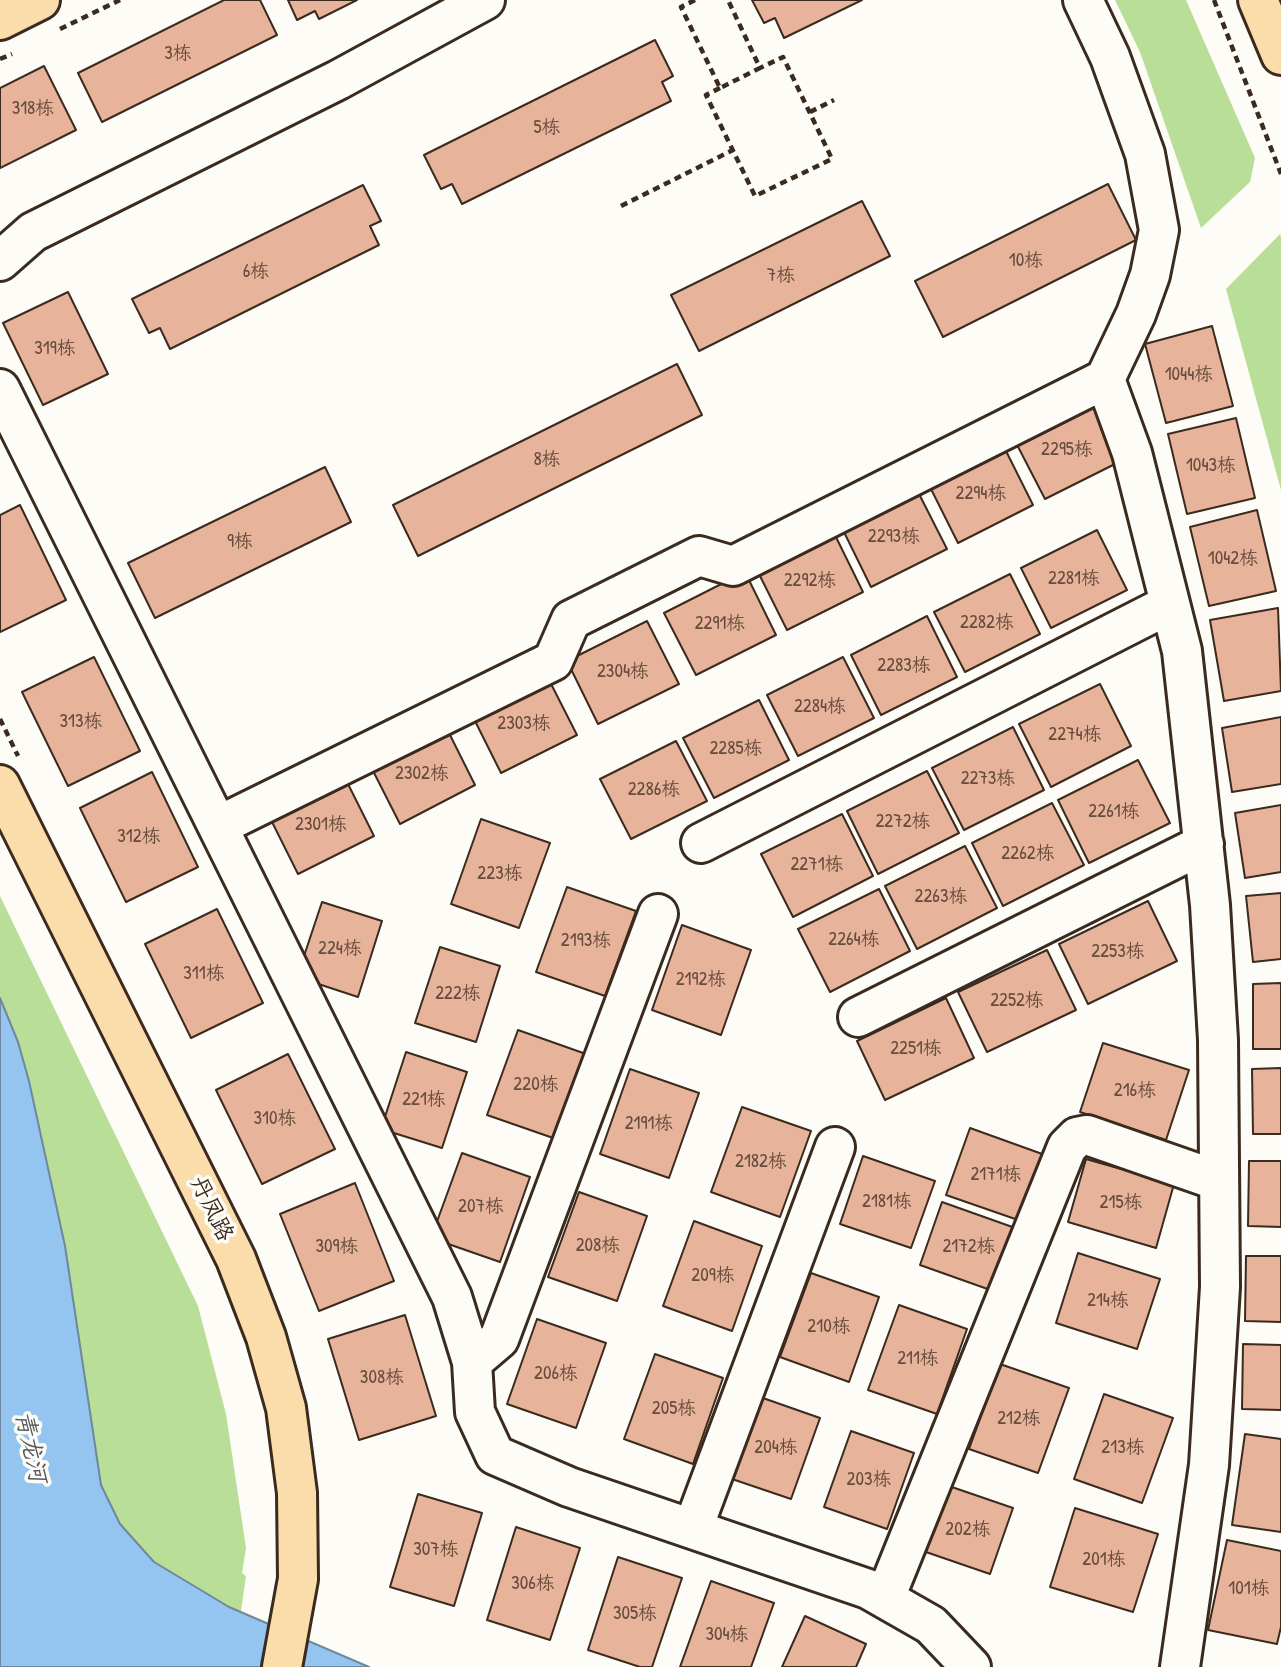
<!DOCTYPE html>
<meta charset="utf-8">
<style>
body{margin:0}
canvas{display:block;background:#fdfcf7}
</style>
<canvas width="1281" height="1667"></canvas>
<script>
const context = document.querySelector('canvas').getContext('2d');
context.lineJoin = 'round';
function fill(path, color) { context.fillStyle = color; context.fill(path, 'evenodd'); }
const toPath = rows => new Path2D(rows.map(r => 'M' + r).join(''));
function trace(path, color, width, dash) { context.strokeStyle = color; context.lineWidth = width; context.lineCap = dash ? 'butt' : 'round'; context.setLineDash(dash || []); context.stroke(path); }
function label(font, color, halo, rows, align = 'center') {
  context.font = font + ' "Patrick Hand","LXGW WenKai TC",sans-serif'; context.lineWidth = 7; context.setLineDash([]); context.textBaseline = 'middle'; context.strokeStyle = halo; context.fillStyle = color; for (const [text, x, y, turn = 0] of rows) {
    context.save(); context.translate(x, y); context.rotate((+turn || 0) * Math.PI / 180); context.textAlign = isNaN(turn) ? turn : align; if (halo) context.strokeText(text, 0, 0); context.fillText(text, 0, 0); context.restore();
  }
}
fill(toPath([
 [1115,0,1186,0,1255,158,1250,182,1201,228,1140,52],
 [1280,234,1281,237,1281,490,1226,289],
 [0,896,198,1306,226,1414,246,1548,242,1573,246,1576,233,1667,0,1667]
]), '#b9de98');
const water = toPath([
 [0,998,18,1042,29,1081,65,1246,101,1485,120,1524,154,1562,229,1607,369,1667,0,1667,0,998]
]);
fill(water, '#93c5f0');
trace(water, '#70879c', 2);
const building = toPath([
 [224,0,260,0,277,35,102,122,78,73,224,0],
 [288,0,357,0,319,19,315,11,297,20,288,0],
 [752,0,862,0,784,38,775,18,764,23,752,0],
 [655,40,673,76,662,82,671,101,462,204,452,184,441,189,424,155,655,40],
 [44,66,76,130,0,168,0,88,44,66],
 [1108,184,1136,240,943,337,915,281,1108,184],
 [363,185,381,221,370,226,379,245,170,349,160,328,149,333,132,299,363,185],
 [862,201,890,256,699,351,671,295,862,201],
 [68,292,108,374,43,405,3,323,68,292],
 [1212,326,1233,406,1166,423,1145,344,1212,326],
 [677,364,702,415,418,556,393,505,677,364],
 [1090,401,1121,461,1045,499,1014,439,1090,401],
 [1236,418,1255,498,1187,514,1168,434,1236,418],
 [1003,445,1033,505,958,543,928,483,1003,445],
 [325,467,351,522,155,618,128,563,325,467],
 [916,488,947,549,871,587,841,526,916,488],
 [20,505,66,600,0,632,0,515,20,505],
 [1257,510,1276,591,1209,606,1190,527,1257,510],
 [1097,530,1127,590,1051,628,1021,568,1097,530],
 [833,531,863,592,787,630,757,570,833,531],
 [745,572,776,635,696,675,664,613,745,572],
 [1010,574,1040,634,965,672,934,612,1010,574],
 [1278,608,1281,691,1224,701,1210,620,1278,608],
 [927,616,957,677,881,715,851,655,927,616],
 [647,621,679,684,598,724,567,661,647,621],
 [94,657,140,751,68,786,22,692,94,657],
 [843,657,874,718,798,756,767,695,843,657],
 [546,674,577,735,501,773,471,713,546,674],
 [1100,684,1131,746,1051,787,1019,724,1100,684],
 [759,700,789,760,714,798,683,738,759,700],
 [1281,717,1281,784,1232,792,1222,728,1281,717],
 [445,725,475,785,400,824,369,763,445,725],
 [1013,727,1044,790,964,830,932,768,1013,727],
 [676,741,707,801,631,839,600,779,676,741],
 [1138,760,1170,823,1089,863,1058,800,1138,760],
 [927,771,959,833,878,874,847,811,927,771],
 [152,772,198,867,126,902,80,808,152,772],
 [344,776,374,836,298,874,268,814,344,776],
 [1052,803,1084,865,1003,906,972,843,1052,803],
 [1281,805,1281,872,1245,878,1235,813,1281,805],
 [842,814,873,876,793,917,761,854,842,814],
 [481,819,550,843,519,928,451,904,481,819],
 [965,846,997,908,917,949,885,886,965,846],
 [567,887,636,911,605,996,536,972,567,887],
 [879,889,910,951,830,992,798,929,879,889],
 [1281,893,1281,959,1253,962,1246,896,1281,893],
 [1148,901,1177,961,1088,1004,1059,944,1148,901],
 [322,902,382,921,358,997,297,977,322,902],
 [217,909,263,1003,191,1038,145,944,217,909],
 [682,925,751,950,721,1035,652,1010,682,925],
 [440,947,500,966,476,1042,415,1023,440,947],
 [1047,950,1076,1010,987,1052,958,992,1047,950],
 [1281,983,1281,1049,1253,1049,1253,984,1281,983],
 [946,998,974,1058,885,1100,857,1041,946,998],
 [518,1030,586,1054,556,1139,487,1115,518,1030],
 [1103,1043,1189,1070,1166,1140,1080,1112,1103,1043],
 [406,1052,467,1072,442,1148,381,1129,406,1052],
 [288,1054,335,1149,262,1184,216,1090,288,1054],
 [1281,1068,1281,1134,1253,1134,1252,1069,1281,1068],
 [630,1069,699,1093,669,1178,600,1154,630,1069],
 [742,1107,811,1131,780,1217,711,1192,742,1107],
 [970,1128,1045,1155,1021,1221,946,1195,970,1128],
 [462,1153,530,1177,500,1262,431,1238,462,1153],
 [863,1156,935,1181,911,1248,840,1224,863,1156],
 [1086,1159,1174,1184,1156,1248,1068,1222,1086,1159],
 [1249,1161,1281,1161,1281,1227,1248,1226,1249,1161],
 [355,1183,394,1281,319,1311,280,1214,355,1183],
 [579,1192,647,1216,617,1301,548,1277,579,1192],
 [942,1202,1018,1229,996,1292,920,1265,942,1202],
 [694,1221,762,1246,732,1331,663,1306,694,1221],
 [1078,1253,1160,1279,1137,1349,1056,1323,1078,1253],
 [1246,1256,1281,1256,1281,1322,1245,1321,1246,1256],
 [811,1273,879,1297,849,1382,780,1357,811,1273],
 [899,1305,967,1329,937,1414,868,1390,899,1305],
 [405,1315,436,1416,359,1440,328,1339,405,1315],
 [537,1319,606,1343,576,1428,507,1404,537,1319],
 [1243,1344,1281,1345,1281,1410,1242,1409,1243,1344],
 [655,1354,723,1378,693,1464,624,1439,655,1354],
 [1000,1364,1069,1388,1038,1473,969,1449,1000,1364],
 [1104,1394,1173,1418,1142,1503,1074,1479,1104,1394],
 [760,1397,820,1418,791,1499,732,1479,760,1397],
 [851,1431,914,1453,887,1529,824,1507,851,1431],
 [1245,1434,1281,1439,1281,1532,1232,1525,1245,1434],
 [946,1485,1013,1508,990,1574,923,1551,946,1485],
 [418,1494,482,1513,454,1606,390,1587,418,1494],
 [1075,1508,1158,1534,1133,1612,1050,1587,1075,1508],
 [516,1527,580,1548,550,1640,487,1620,516,1527],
 [1227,1540,1281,1551,1281,1627,1277,1644,1208,1630,1227,1540],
 [618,1557,682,1578,652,1667,640,1667,588,1650,618,1557],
 [711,1581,774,1603,751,1667,680,1667,711,1581],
 [805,1616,866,1644,856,1667,782,1667,805,1616]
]);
fill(building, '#e8b39b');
trace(building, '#3b2a1e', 2);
const minor = toPath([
 [0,261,33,232,338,80,485,0],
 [1105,379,1132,453,1182,651,1210,905,1218,1040,1220,1287,1209,1465,1180,1667],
 [0,389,452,1297,472,1362,475,1412,495,1455,569,1487,868,1589,931,1625,971,1667],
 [218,826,553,661,571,620,699,556,733,566,1105,379,1136,314,1150,275,1159,230,1145,154,1110,57,1083,0],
 [701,843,1170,604],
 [858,1017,1204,844],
 [472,1362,499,1339,658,914],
 [693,1528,835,1147],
 [885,1598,1067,1147,1077,1137,1087,1135,1219,1181]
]);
const major = toPath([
 [1258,0,1281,55],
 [0,20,40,0],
 [0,785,236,1259,266,1337,286,1408,297,1493,298,1579,282,1667]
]);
trace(minor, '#3b2a1e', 44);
trace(major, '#3b2a1e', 44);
trace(toPath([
 [695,0,681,7,720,88,760,68,728,0],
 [1214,0,1281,174],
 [60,29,120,0],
 [0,59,12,54],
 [720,88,706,95,755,196,832,159,783,57,760,68],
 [810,112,834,100],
 [621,206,733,150],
 [0,719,18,756]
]), '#3b2a1e', 4.5, [7, 5]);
trace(minor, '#fdfcf7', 38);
trace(major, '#faddab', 38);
label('19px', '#664c3d', null, [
 ["3栋",178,54],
 ["318栋",33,109],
 ["5栋",547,128],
 ["10栋",1026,261],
 ["6栋",256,272],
 ["7栋",781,276],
 ["319栋",55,349],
 ["1044栋",1189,375],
 ["2295栋",1067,450],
 ["8栋",547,460],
 ["1043栋",1211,466],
 ["2294栋",981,494],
 ["2293栋",894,537],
 ["9栋",240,542],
 ["1042栋",1233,559],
 ["2281栋",1074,579],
 ["2292栋",810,581],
 ["2282栋",987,623],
 ["2291栋",720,624],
 ["2283栋",904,666],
 ["2304栋",623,672],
 ["2284栋",820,707],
 ["313栋",81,722],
 ["2303栋",524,724],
 ["2274栋",1075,735],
 ["2285栋",736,749],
 ["2302栋",422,774],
 ["2273栋",988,779],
 ["2286栋",654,790],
 ["2261栋",1114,812],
 ["2272栋",903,822],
 ["2301栋",321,825],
 ["312栋",139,837],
 ["2262栋",1028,854],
 ["2271栋",817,865],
 ["223栋",500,874],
 ["2263栋",941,897],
 ["2264栋",854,940],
 ["2193栋",586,941],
 ["224栋",340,949],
 ["2253栋",1118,952],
 ["311栋",204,974],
 ["2192栋",701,980],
 ["222栋",458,994],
 ["2252栋",1017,1001],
 ["2251栋",916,1049],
 ["220栋",536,1085],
 ["216栋",1135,1091],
 ["221栋",424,1100],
 ["310栋",275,1119],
 ["2191栋",649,1124],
 ["2182栋",761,1162],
 ["2171栋",996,1175],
 ["2181栋",887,1202],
 ["215栋",1121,1203],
 ["207栋",481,1207],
 ["208栋",598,1246],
 ["309栋",337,1247],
 ["2172栋",969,1247],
 ["209栋",713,1276],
 ["214栋",1108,1301],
 ["210栋",829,1327],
 ["211栋",918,1359],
 ["206栋",556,1374],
 ["308栋",382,1378],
 ["205栋",674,1409],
 ["212栋",1019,1419],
 ["204栋",776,1448],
 ["213栋",1123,1448],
 ["203栋",869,1480],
 ["202栋",968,1530],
 ["307栋",436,1550],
 ["201栋",1104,1560],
 ["306栋",533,1584],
 ["101栋",1249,1589],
 ["305栋",635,1614],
 ["304栋",727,1635]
]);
label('23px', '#3b2a1e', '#fdfcf7', [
 ["丹凤路",211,1209,64]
]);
label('italic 24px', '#55585d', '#fdfcf7', [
 ["青龙河",30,1447,78]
]);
</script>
